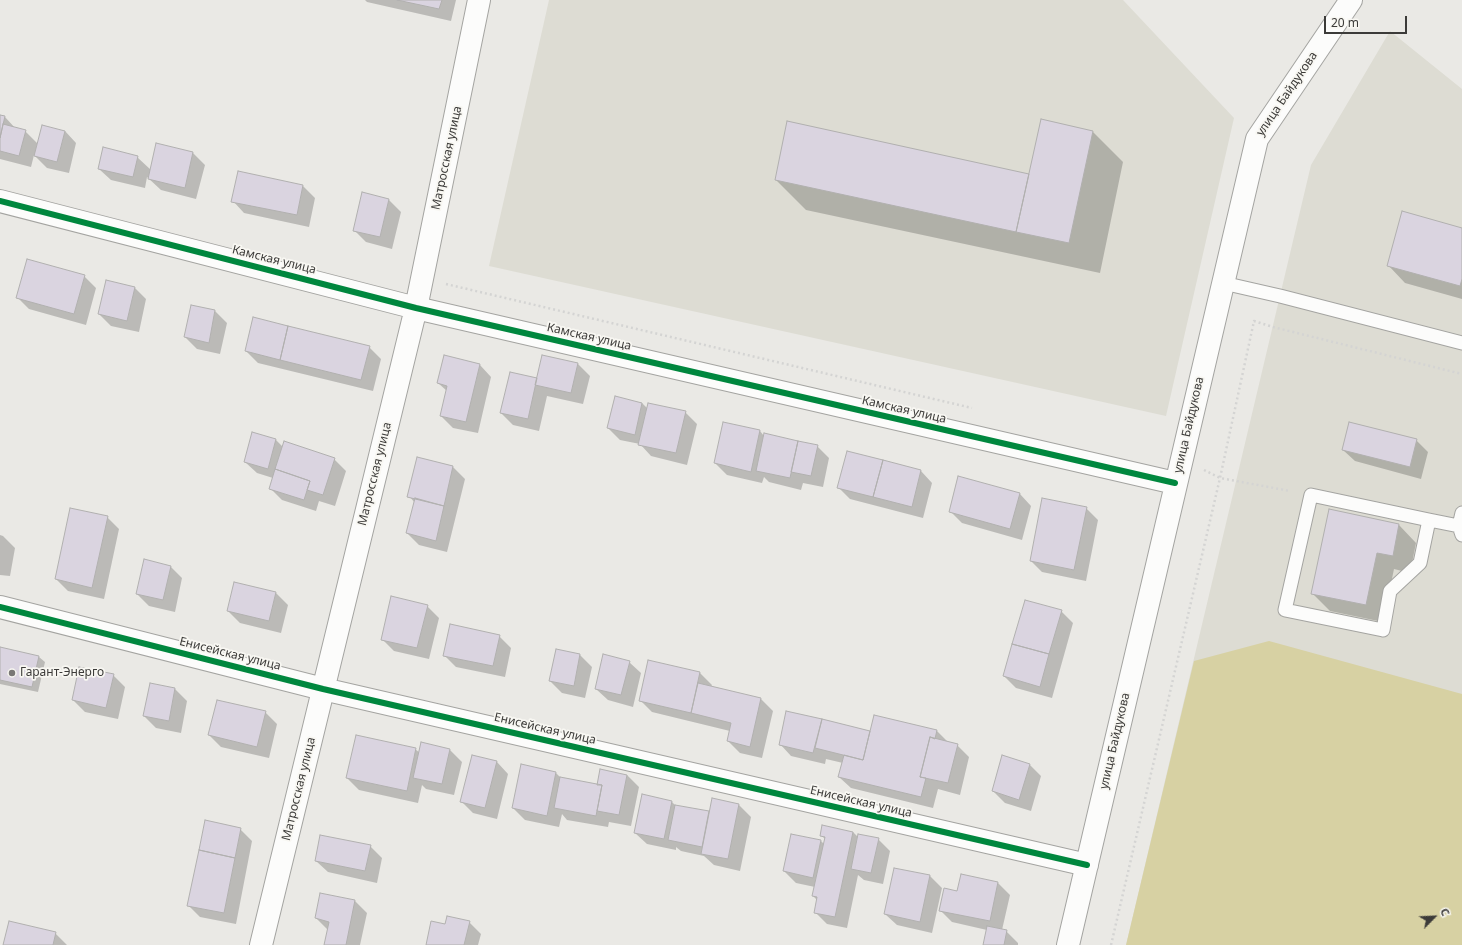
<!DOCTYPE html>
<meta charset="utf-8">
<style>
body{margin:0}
#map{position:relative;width:1462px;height:945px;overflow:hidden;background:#eae9e5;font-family:"Noto Sans",sans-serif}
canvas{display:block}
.north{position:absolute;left:1414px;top:897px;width:40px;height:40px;-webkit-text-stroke:3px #f8f7f2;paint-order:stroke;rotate:66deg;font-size:11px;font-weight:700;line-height:16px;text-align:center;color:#3c3b39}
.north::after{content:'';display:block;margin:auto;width:14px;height:18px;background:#3c3b39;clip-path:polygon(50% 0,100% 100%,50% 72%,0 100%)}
.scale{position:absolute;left:1324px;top:16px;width:83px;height:18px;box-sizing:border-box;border:2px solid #3c3b39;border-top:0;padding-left:5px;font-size:12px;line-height:14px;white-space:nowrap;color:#3c3b39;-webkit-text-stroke:3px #f8f7f2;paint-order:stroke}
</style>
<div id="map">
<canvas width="1462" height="945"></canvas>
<div class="north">С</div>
<div class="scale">20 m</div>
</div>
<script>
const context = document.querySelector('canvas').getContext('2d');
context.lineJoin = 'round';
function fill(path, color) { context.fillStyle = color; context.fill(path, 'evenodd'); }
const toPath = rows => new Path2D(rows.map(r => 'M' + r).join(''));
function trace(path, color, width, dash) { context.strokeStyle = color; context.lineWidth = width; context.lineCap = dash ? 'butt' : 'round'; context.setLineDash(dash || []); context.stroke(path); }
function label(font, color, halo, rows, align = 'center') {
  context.font = font + ' "Noto Sans",sans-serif'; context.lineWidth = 3.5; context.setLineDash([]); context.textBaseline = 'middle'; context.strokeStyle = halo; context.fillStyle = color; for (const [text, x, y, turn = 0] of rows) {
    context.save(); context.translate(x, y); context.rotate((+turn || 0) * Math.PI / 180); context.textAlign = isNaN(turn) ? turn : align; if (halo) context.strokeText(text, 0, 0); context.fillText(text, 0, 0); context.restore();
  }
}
fill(toPath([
 [549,0,1123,0,1234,118,1166,416,489,266],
 [1390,31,1462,89,1462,945,1126,945,1311,165]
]), '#dddcd3');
fill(toPath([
 [1269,641,1462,694,1462,945,1126,945,1194,661]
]), '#d7d1a3');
fill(toPath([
 [365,0,456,0,451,21,367,2],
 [0,116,5,117,16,129,25,131,38,144,65,131,76,143,69,173,47,168,34,155,31,167,0,159],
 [1093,132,1123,162,1100,273,806,210,776,180,1030,175],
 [193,153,205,165,196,199,161,190,147,177,145,188,111,180,99,169,137,157,151,170],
 [303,186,315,198,309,227,244,213,233,201],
 [389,200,401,212,392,249,366,242,354,230],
 [1462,229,1462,299,1405,283,1388,265],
 [84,276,96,288,86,325,29,309,17,297],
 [134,287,146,299,139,332,111,326,99,314],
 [215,311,227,323,220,354,197,349,185,337],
 [369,347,381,359,373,391,258,363,246,351],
 [543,356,578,364,590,376,583,404,547,396,539,431,513,425,501,413,538,379],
 [480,365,491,377,478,433,453,428,441,416,447,391,438,383],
 [615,397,642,403,648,409,685,412,697,424,687,465,651,456,640,444,620,440,608,428],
 [760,431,764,436,817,446,829,458,823,487,803,483,801,490,769,482,764,477,762,483,727,475,715,463],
 [253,434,276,440,283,447,334,459,346,471,335,506,319,501,316,511,282,500,270,488,273,478,257,473,245,462],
 [1416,440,1428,452,1421,479,1355,461,1343,450],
 [418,458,453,467,465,479,447,552,419,545,407,533,415,503,409,496],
 [921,471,932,483,923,518,850,499,839,488],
 [1020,494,1031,506,1022,540,962,523,950,511],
 [1086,508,1098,520,1086,581,1042,572,1031,561],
 [1330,511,1399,525,1416,543,1410,573,1394,569,1383,622,1330,611,1313,594],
 [107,517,119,529,104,599,68,591,56,579],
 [0,535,3,536,15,548,10,576,0,575],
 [170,566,182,578,175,612,149,606,137,594],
 [276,593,288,605,281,633,240,623,228,611],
 [427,606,439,618,429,659,394,651,382,639],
 [1061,611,1073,623,1052,698,1016,688,1004,676],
 [499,636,511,648,505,677,456,667,444,655],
 [0,648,39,657,45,662,38,692,0,684],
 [556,650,580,655,592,667,585,698,562,693,550,681],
 [649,661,700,673,712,685,711,687,761,699,773,711,762,758,740,753,728,741,730,731,652,712,640,700],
 [629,662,641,673,633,707,608,700,596,689],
 [113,675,125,687,118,719,85,712,73,700],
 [150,684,175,689,187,701,181,733,156,728,144,716],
 [265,712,277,724,269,758,221,747,209,735],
 [787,712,871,732,937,731,949,743,957,745,969,757,960,795,938,789,933,808,851,788,839,777,843,763,826,759,825,764,791,756,780,744],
 [415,749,420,753,450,750,462,762,454,795,426,789,422,785,418,803,359,790,347,778],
 [497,762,508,774,497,819,473,813,461,801],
 [1029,764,1041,776,1031,811,1005,803,993,791],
 [522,765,556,773,562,779,598,786,627,775,639,787,631,826,609,822,608,827,567,820,562,814,559,827,525,820,513,808],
 [712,800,739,805,751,817,740,871,714,865,704,856,681,851,676,847,676,850,647,844,635,833,671,801,676,806,710,813],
 [240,829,252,841,236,924,200,917,188,905],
 [853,832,859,838,878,839,890,851,883,884,864,880,858,875,847,928,827,924,815,912,817,900,813,896,815,887,796,883,784,871,821,841,824,844,825,839,821,835],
 [370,846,382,858,377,883,328,872,316,861],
 [930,876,942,888,932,933,897,925,885,914],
 [962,876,998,883,1010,895,1002,930,1006,931,1018,943,1018,945,984,945,987,930,952,922,940,910,958,892],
 [321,894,355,901,367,913,360,945,325,945,328,930,316,918],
 [469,922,481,934,478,945,427,945],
 [55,933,67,945,4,945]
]), '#0003');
const building = toPath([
 [397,0,442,0,439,9,397,0],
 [0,115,5,116,0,138,0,115],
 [1041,119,1093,131,1069,243,1016,232,1041,119],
 [787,121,1029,174,1016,232,775,180,787,121],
 [3,124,26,130,19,156,0,151,0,138,3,124],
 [42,125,65,131,57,162,34,156,42,125],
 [156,143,193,152,185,188,148,179,156,143],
 [103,147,138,156,133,177,98,169,103,147],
 [238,171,303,185,297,215,231,202,238,171],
 [362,192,389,199,380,237,353,231,362,192],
 [1402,211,1462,228,1462,279,1460,286,1387,266,1402,211],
 [27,259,85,275,74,314,16,298,27,259],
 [106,280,135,287,127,321,98,314,106,280],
 [191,305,215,310,209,343,184,337,191,305],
 [253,317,288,326,280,360,245,351,253,317],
 [288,326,370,346,361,380,280,360,288,326],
 [444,355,480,364,466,422,440,416,447,386,437,383,444,355],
 [542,355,578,363,571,393,535,385,542,355],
 [510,372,537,378,528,419,500,413,510,372],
 [615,396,642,403,635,435,607,428,615,396],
 [648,403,686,411,676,453,638,445,648,403],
 [723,422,760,430,751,472,714,463,723,422],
 [1349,422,1417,439,1410,467,1342,450,1349,422],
 [252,432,276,439,268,469,244,462,252,432],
 [764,433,798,441,790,478,756,471,764,433],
 [284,441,335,458,323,495,307,490,310,481,275,469,284,441],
 [798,441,818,445,811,476,791,472,798,441],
 [847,451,883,460,873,497,837,488,847,451],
 [417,457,453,466,444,506,407,497,417,457],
 [883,460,921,470,912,507,873,497,883,460],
 [275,469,310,481,304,500,269,489,275,469],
 [958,476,1020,493,1010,529,949,512,958,476],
 [415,498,444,506,436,541,406,533,415,498],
 [1042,498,1087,507,1074,570,1030,561,1042,498],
 [70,508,108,516,92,588,55,579,70,508],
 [1329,509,1399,524,1393,556,1377,553,1366,605,1311,594,1329,509],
 [144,559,171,566,163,600,136,594,144,559],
 [234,582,276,592,269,621,227,611,234,582],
 [391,596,428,605,417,648,381,640,391,596],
 [1025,600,1062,610,1049,654,1012,644,1025,600],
 [450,624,500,635,493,666,443,656,450,624],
 [1012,644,1049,654,1040,687,1003,676,1012,644],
 [0,647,39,656,32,687,0,680,0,647],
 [556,649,580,654,574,686,549,681,556,649],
 [603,654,630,661,621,695,595,689,603,654],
 [648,660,700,672,691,713,639,701,648,660],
 [79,667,114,674,106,708,72,700,79,667],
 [150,683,175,688,169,721,143,716,150,683],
 [698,683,761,698,750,747,727,741,731,723,691,713,698,683],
 [217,700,266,711,257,747,208,735,217,700],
 [786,711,822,719,813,753,779,745,786,711],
 [874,715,937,730,935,739,930,737,920,777,926,778,921,797,838,777,844,755,863,760,874,715],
 [822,719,870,731,863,760,815,748,822,719],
 [356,735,416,748,407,791,346,778,356,735],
 [930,737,958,744,948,783,920,777,930,737],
 [421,742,450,749,442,784,413,778,421,742],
 [472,755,497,761,485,808,460,802,472,755],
 [1002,755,1030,764,1019,800,992,791,1002,755],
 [521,764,556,772,547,816,512,808,521,764],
 [600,769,627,775,619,815,597,811,602,785,597,785,600,769],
 [560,777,602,785,596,816,554,808,560,777],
 [642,794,672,801,664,839,634,833,642,794],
 [712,798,739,804,728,859,701,854,712,798],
 [675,805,709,811,702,847,668,840,675,805],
 [205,820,241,828,235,858,199,850,205,820],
 [822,825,853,832,835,917,814,913,817,897,812,896,825,837,820,836,822,825],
 [791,834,821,840,813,878,783,871,791,834],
 [858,834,879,838,871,873,851,869,858,834],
 [320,835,371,845,365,871,315,861,320,835],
 [199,850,235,858,224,913,187,906,199,850],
 [894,868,930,875,920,922,884,914,894,868],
 [961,874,998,882,990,921,939,911,944,888,957,891,961,874],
 [320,893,355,900,346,945,324,945,329,922,315,918,320,893],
 [447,916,470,921,464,945,426,945,431,921,445,924,447,916],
 [9,921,56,932,53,945,3,945,9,921],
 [987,926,1007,930,1004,945,983,945,987,926]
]);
fill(building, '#dad4e0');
trace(building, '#b1b0af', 1);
const service = toPath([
 [1223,283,1280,296,1462,343],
 [1429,520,1420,563,1390,591,1383,630,1285,610,1311,495,1429,520,1459,526,1462,535],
 [1459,526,1462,513]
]);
const minor = toPath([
 [0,201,416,308,1175,483],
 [0,607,323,689,1087,865],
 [261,945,416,308,479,0],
 [1068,945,1257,139,1351,0]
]);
trace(service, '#a4a4a1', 15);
trace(minor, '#a4a4a1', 24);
trace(toPath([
 [446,284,972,408],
 [1204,470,1220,478,1290,491],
 [1111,945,1220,478,1254,321,1273,327,1462,374]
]), '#d4d4d3', 2.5, [2, 3]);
trace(service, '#fcfcfb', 13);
trace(minor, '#fcfcfb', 22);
trace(toPath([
 [0,201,416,308,1175,483],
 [0,607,323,689,1087,865]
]), '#00873e', 6);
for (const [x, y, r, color] of [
 [12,673,4,"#797875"]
]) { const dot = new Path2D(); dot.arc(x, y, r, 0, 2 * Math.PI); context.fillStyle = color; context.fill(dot); trace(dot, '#f8f7f2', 1.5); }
label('12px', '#3c3b39', '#f8f7f2', [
 ["улица Байдукова",1287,94,-56],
 ["Матросская улица",447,158,-78],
 ["Камская улица",274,260,14],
 ["Камская улица",589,337,13],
 ["Камская улица",904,410,13],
 ["улица Байдукова",1189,425,-77],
 ["Матросская улица",375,474,-76],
 ["Енисейская улица",230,654,14],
 ["Енисейская улица",545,729,13],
 ["улица Байдукова",1115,741,-77],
 ["Матросская улица",299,789,-76],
 ["Енисейская улица",861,802,13]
]);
label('12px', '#3c3b39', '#f8f7f2', [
 ["Гарант-Энерго",20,673]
], 'left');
</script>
